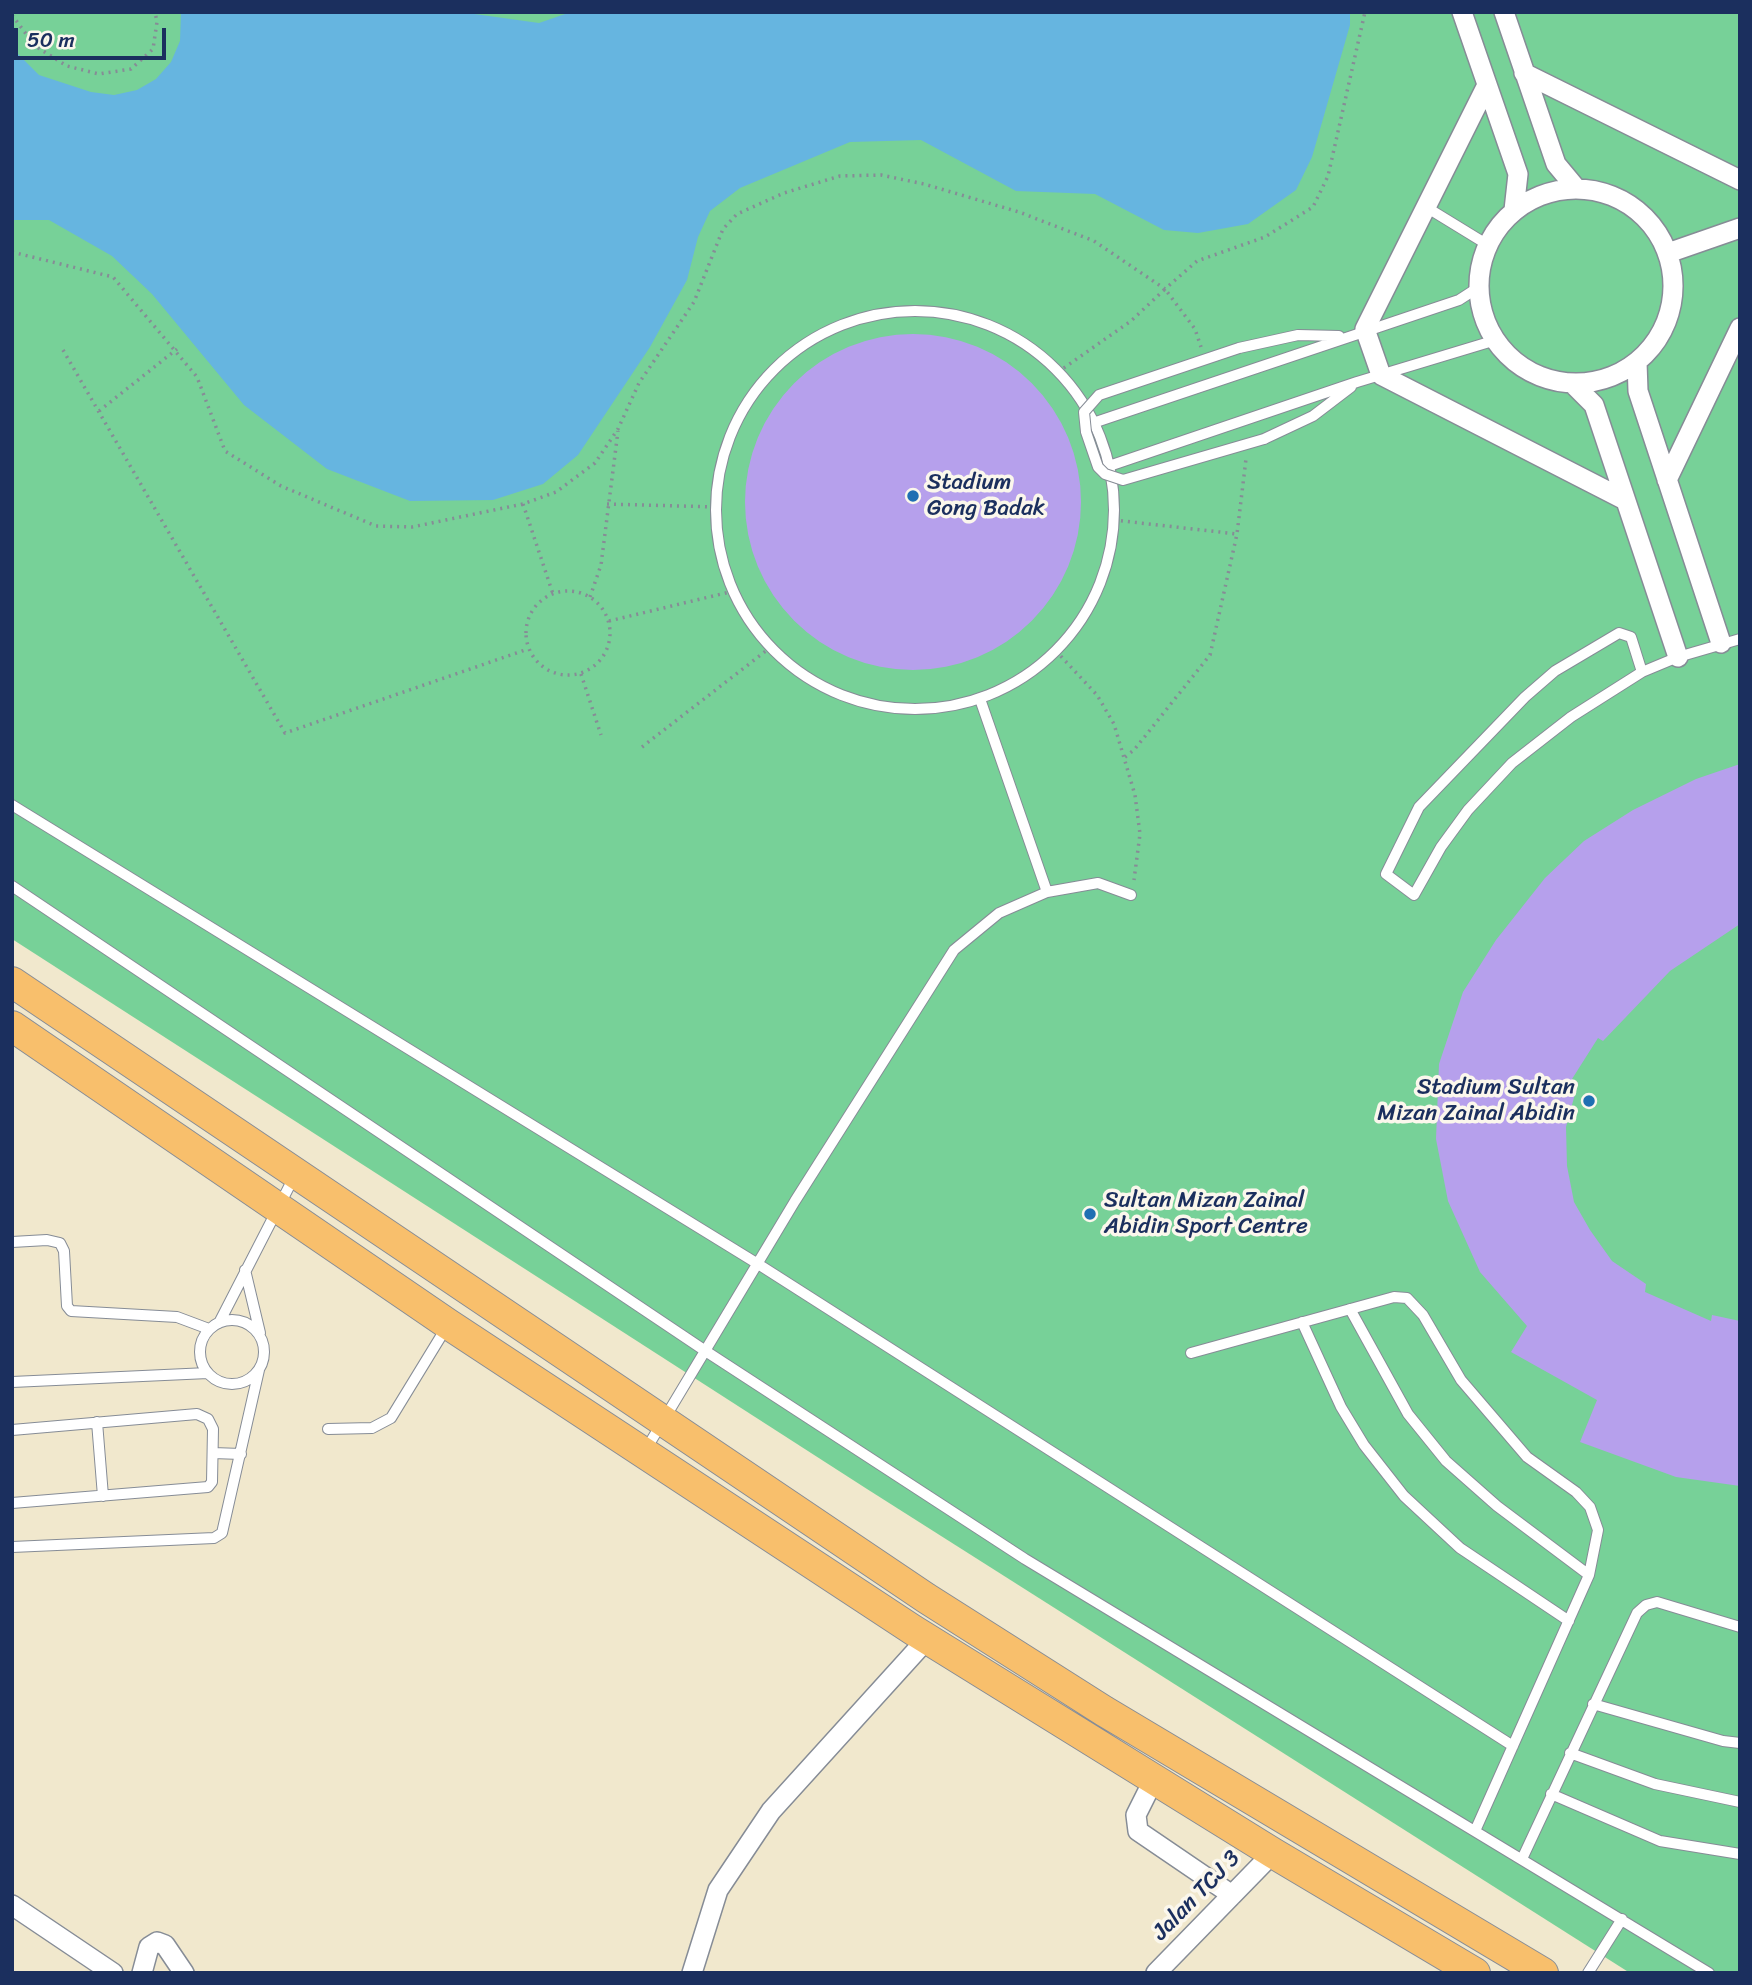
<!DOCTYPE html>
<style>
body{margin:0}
#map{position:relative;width:1752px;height:1985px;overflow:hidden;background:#f1e8cd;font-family:Sriracha,sans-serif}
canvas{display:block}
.frame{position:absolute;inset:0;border:14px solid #1b2f5e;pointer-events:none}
.scale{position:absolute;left:14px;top:28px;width:152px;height:32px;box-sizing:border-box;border:4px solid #1b2f5e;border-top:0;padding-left:9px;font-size:21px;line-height:24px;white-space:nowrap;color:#1b2f5e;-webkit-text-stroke:5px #fbf7ec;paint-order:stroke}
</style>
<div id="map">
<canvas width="1752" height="1985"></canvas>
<div class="frame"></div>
<div class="scale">50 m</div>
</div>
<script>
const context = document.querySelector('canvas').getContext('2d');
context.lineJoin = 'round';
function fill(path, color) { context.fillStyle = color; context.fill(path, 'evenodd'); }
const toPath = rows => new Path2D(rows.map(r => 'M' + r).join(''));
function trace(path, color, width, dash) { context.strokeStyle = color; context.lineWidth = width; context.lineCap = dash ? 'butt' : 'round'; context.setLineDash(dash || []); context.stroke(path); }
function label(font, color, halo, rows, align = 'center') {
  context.font = font + ' Sriracha,sans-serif'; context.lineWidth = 7; context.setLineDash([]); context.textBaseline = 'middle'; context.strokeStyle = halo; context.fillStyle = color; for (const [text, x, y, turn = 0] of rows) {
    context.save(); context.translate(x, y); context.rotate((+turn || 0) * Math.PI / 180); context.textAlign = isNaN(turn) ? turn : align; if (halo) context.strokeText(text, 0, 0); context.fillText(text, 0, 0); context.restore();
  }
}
fill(toPath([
 [12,12,1740,12,1740,1973,1630,1973,867,1489,12,939]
]), '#77d198');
fill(toPath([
 [181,12,460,12,539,23,571,12,1350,12,1350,25,1312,157,1296,190,1248,224,1198,233,1164,230,1095,194,1016,191,921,140,850,142,740,188,710,211,698,237,687,280,650,347,578,455,543,484,493,500,410,501,327,469,244,405,152,294,112,256,49,220,12,220,12,48,39,75,91,92,114,95,137,90,156,79,171,62,180,41]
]), '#66b5e0');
fill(toPath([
 '745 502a168 168 0 1 1 336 0a168 168 0 1 1-336 0Z',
 [1740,764,1740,924,1670,971,1603,1041,1598,1038,1572,1079,1578,1083,1566,1127,1567,1166,1574,1202,1590,1230,1612,1261,1646,1284,1645,1292,1711,1321,1712,1315,1740,1321,1740,1486,1676,1477,1580,1442,1597,1400,1511,1352,1527,1326,1480,1272,1448,1201,1436,1139,1439,1064,1463,992,1496,940,1545,878,1584,841,1633,810,1696,779]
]), '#b6a0ec');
const service = toPath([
 [1426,207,1488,245],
 '716 510a199 199 0 1 1 398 0a199 199 0 1 1-398 0Z',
 [1239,348,1298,335,1339,336],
 [1093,423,1459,300,1479,287],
 [1264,439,1313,416,1351,387],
 [1109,466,1357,382,1496,340],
 [1642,672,1631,637,1619,633,1555,671,1525,697,1419,807,1386,874,1414,895,1441,847,1468,810,1512,763,1571,717,1642,672,1678,657,1740,639],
 [980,699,1047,892],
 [12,805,758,1264,1513,1746],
 [12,886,707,1352,1025,1559,1709,1973],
 [12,1242,47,1240,60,1243,64,1251,67,1306,71,1311,177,1317,209,1329],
 [245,1270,260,1333],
 [1350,1309,1408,1414,1446,1461,1497,1506,1589,1575],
 '200 1352a32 32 0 1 1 64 0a32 32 0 1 1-64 0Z',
 [1302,1322,1341,1407,1364,1445,1404,1496,1460,1548,1569,1621],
 [219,1323,294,1177],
 [1191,1353,1394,1297,1407,1298,1423,1315,1461,1380,1527,1457,1576,1492,1590,1507,1598,1530,1589,1575,1475,1831],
 [12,1382,208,1373],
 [97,1422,103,1496],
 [328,1429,372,1428,391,1418,446,1328],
 [12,1430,197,1414,208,1419,213,1429,212,1482,208,1487,12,1503],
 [645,1451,795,1201,954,950,999,913,1047,892,1098,883,1131,895],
 [213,1453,241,1454],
 [12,1547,214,1538,222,1533,259,1370],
 [1593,1704,1723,1741,1740,1743],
 [1570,1753,1655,1784,1740,1802],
 [1551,1794,1660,1841,1740,1854],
 [1522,1859,1637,1613,1646,1605,1657,1602,1740,1627],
 [1588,1973,1622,1919]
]);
const minor = toPath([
 [1462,12,1518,174,1514,210],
 [1504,12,1556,164,1576,188],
 [1524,73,1740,180],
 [1487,85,1365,329,1381,375,1625,500],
 '1479 286a97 97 0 1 1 194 0a97 97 0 1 1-194 0Z',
 [1668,253,1740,228],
 [1637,362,1638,391,1721,643],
 [1572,383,1594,405,1678,657],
 [1667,480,1740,328],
 [1154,1779,1136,1815,1138,1831,1232,1895],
 [12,1905,113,1973],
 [142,1973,149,1947,157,1942,165,1945,184,1973],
 [692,1973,718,1890,771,1811,927,1639],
 [1156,1973,1273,1853]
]);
const primary = toPath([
 [12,982,926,1598,1104,1711,1543,1973],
 [12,1026,448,1324,913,1630,1273,1853,1475,1973]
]);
trace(service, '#868c96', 12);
trace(minor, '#868c96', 22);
trace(primary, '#868c96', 32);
trace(toPath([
 [12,15,35,46,67,66,99,74,131,69,153,49,157,22,155,12],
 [12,252,113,277,197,377,225,451,281,486,376,526,412,527,523,504,556,492,595,463,618,429,639,383,694,302,723,229,737,214,784,193,840,176,881,175,924,184,1019,212,1094,241,1165,289,1197,261,1265,237,1313,207,1328,176,1365,12],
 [63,350,285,733,528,649],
 [1058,372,1131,321,1165,289,1195,329,1201,347],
 [99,411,177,349],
 [523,504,553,594],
 [607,504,716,507],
 [1114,520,1237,534],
 '526 633a42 42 0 1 1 84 0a42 42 0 1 1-84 0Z',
 [590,597,601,565,618,431],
 [609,621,734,591],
 [1056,651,1097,695,1114,724,1135,795,1140,834,1134,880],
 [581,674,601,735],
 [642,747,771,647],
 [1125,757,1134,750,1210,655,1237,534,1246,459]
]), '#868c96', 3.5, [2, 5]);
trace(service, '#fff', 10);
trace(minor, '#fff', 19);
trace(primary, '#f8bf6c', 30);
const serviceBridge = toPath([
 [1239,348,1099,395,1084,412,1086,432,1098,467,1105,474,1123,480,1264,439]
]);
trace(serviceBridge, '#868c96', 12, []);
trace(serviceBridge, '#fff', 10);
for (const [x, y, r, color] of [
 [913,496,7,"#1f6fb2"],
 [1589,1101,7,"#1f6fb2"],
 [1090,1214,7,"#1f6fb2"]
]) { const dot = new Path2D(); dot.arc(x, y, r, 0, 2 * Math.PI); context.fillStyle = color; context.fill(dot); trace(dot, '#fbf7ec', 2.5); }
label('23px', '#1b2f5e', '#fbf7ec', [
 ["Stadium",927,483],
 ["Gong Badak",927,509],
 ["Stadium Sultan",1575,1088,"right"],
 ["Mizan Zainal Abidin",1575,1114,"right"],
 ["Sultan Mizan Zainal",1104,1201],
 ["Abidin Sport Centre",1104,1227]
], 'left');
label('23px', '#1b2f5e', '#fbf7ec', [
 ["Jalan TCJ 3",1197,1896,-46]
]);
</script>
